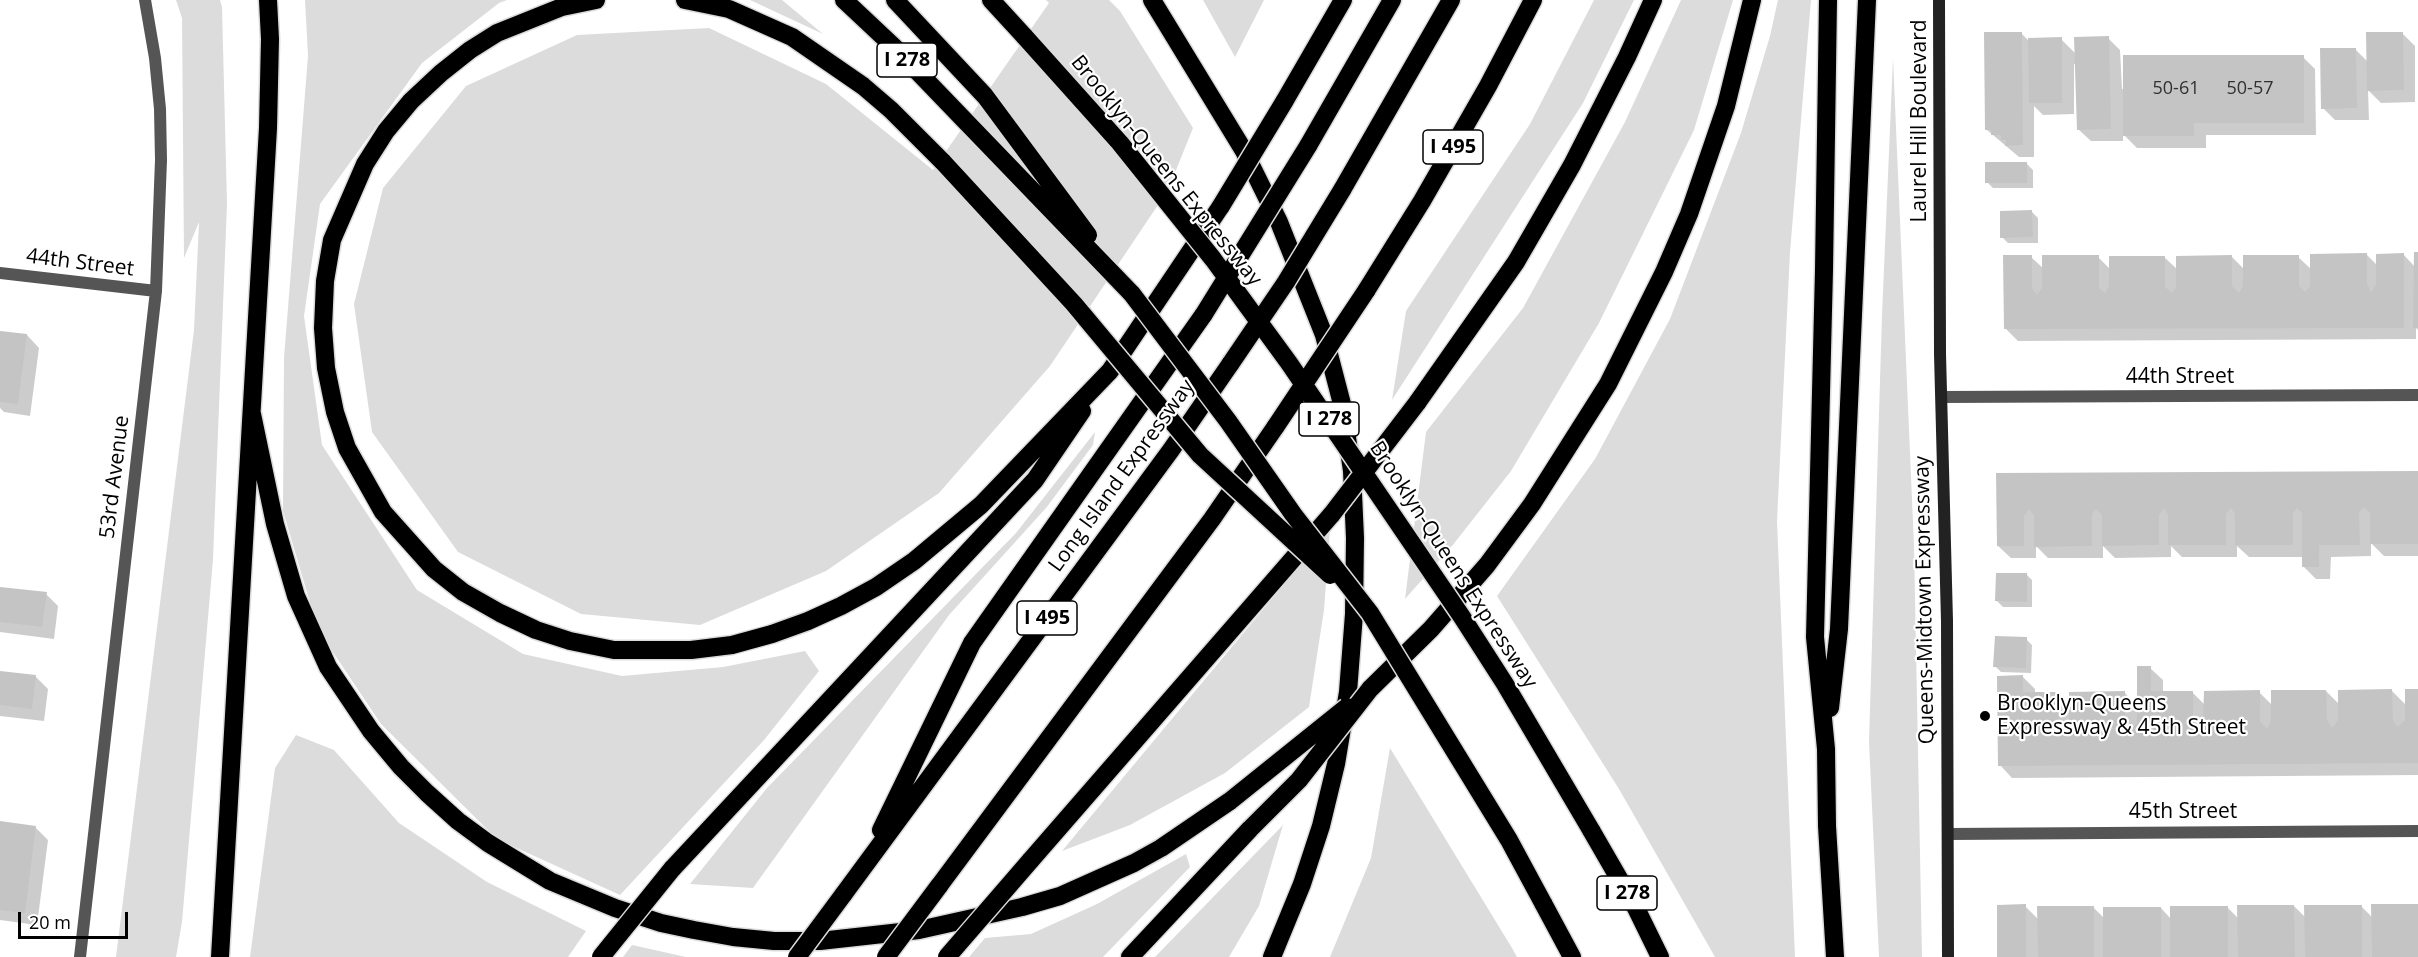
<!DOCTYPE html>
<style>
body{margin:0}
#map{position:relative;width:2418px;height:957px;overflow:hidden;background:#fff;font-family:"Open Sans",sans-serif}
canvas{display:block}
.scale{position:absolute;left:18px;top:912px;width:110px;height:27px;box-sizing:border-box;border:3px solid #000;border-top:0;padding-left:8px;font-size:18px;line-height:21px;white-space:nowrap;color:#000;-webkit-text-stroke:4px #fff;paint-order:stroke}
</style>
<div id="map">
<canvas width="2418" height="957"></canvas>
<div class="scale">20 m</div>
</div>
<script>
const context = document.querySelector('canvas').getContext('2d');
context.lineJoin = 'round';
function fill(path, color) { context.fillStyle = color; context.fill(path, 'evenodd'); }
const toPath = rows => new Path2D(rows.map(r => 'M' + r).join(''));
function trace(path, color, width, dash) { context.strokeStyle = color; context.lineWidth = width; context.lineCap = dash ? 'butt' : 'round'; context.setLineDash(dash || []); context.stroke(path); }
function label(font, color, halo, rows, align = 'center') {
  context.font = font + ' "Open Sans",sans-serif'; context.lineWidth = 4.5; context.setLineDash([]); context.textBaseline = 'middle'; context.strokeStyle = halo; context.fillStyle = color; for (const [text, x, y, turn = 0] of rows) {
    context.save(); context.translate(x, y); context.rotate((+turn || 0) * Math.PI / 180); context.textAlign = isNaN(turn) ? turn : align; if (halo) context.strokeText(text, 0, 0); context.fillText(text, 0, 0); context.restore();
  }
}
fill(toPath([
 [176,0,220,0,222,7,227,204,213,559,182,922,176,957,116,957,194,330,199,222,184,258,182,18],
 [305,0,507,0,499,3,422,63,320,204,304,316,322,445,417,590,523,654,622,676,723,667,805,651,819,671,764,740,620,895,497,839,381,724,318,630,283,511,284,358,308,56],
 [750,0,782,0,823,34],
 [1046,0,1109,0,1120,11,1193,128,1168,190,1050,366,939,493,826,571,700,625,581,614,458,552,372,432,354,304,383,188,466,86,577,35,709,28,826,84,933,170,1049,3],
 [1203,0,1264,0,1235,57],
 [1594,0,1634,0,1583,103,1392,400,1406,311,1530,124],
 [1681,0,1733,0,1694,130,1599,323,1511,471,1452,546,1405,599,1426,432,1523,308,1625,122],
 [1778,0,1811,0,1790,252,1777,521,1795,957,1715,957,1619,789,1497,596,1595,459,1670,319,1741,133,1770,36],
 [1893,58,1914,546,1922,957,1879,957,1869,742,1882,315],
 [1095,432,1093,445,1046,508,949,615,753,888,690,884,767,788,1016,533],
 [1330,529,1324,610,1309,707,1225,773,1130,825,1062,851],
 [296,735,334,750,399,823,487,882,586,931,568,957,250,957,275,768],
 [1390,748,1512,948,1517,957,1330,957,1371,858],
 [1283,825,1259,906,1229,957,1155,957],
 [1186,854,1190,867,1103,957,969,957,985,938,1031,934,1097,904],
 [632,945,686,957,623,957]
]), '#dcdcdc');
fill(toPath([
 [2021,33,2030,42,2061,39,2076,54,2108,38,2120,50,2122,89,2303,57,2315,69,2316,135,2206,135,2206,148,2137,148,2123,134,2123,141,2091,141,2078,129,2076,64,2074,64,2074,114,2043,115,2034,106,2034,157,2019,157,1987,130],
 [2402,33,2415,46,2415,102,2381,103,2368,90,2369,120,2335,120,2323,108,2355,49,2368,62],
 [2027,164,2033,170,2033,188,1993,188,1987,182],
 [2032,212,2038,218,2038,243,2008,243,2002,237],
 [2418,254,2418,330,2416,328,2416,339,2018,341,2005,328,2031,257,2044,269,2098,257,2111,270,2164,257,2178,270,2232,257,2244,269,2298,257,2312,270,2367,255,2378,266,2404,255,2415,267],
 [0,332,27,335,39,348,30,416,4,412,0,408],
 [2418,473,2418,556,2384,556,2371,543,2371,556,2331,557,2330,579,2316,579,2303,566,2303,557,2249,557,2237,546,2237,557,2182,557,2171,546,2171,557,2115,558,2103,546,2103,558,2048,558,2036,546,2036,558,2011,558,1998,546,1998,475],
 [2026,574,2032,580,2032,607,2003,607,1997,601],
 [0,588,46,594,58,606,54,639,0,632],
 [2026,639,2032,645,2031,673,2001,672,1995,666],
 [2150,668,2163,680,2163,693,2192,692,2205,705,2259,692,2272,705,2326,691,2340,705,2392,691,2406,705,2418,691,2418,775,2012,778,2000,765,2023,677,2035,689,2035,694,2058,693,2071,706,2125,693,2138,707],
 [0,672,36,677,48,689,44,721,0,716],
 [0,823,35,827,48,840,37,925,0,920],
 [2418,905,2418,957,1999,957,2025,906,2039,920,2093,907,2105,919,2161,908,2171,919,2227,907,2239,919,2294,906,2306,918,2361,906,2373,918]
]), '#0003');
fill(toPath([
 [1984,32,2022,32,2023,145,2005,146,2006,140,2001,140,2001,135,1991,135,1991,130,1985,130],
 [2366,32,2403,32,2404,90,2367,91],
 [2109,36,2111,129,2077,130,2074,37],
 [2062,37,2062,103,2029,103,2028,38],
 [2320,48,2356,48,2357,108,2321,109],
 [2123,55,2304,55,2304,123,2194,123,2194,136,2123,136],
 [1985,162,2027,162,2027,183,1985,183],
 [2032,210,2033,237,2000,238,2000,211],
 [2414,252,2418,252,2418,328,2413,328],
 [2367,253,2367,284,2371,292,2376,284,2376,254,2404,253,2404,328,2004,329,2003,255,2032,255,2032,288,2037,295,2042,288,2042,255,2099,255,2099,288,2105,293,2109,287,2109,256,2165,256,2165,287,2172,293,2176,287,2176,256,2232,255,2232,286,2239,293,2243,286,2243,255,2299,255,2299,286,2305,292,2310,286,2310,254],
 [0,331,27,334,18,404,0,402],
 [2418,471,2418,544,2370,544,2370,513,2364,507,2359,513,2360,545,2319,545,2319,567,2302,567,2302,513,2297,508,2293,513,2293,545,2235,545,2235,514,2231,508,2226,514,2226,545,2168,545,2168,515,2164,508,2159,515,2159,545,2102,546,2102,515,2096,509,2092,514,2092,546,2034,547,2034,516,2029,509,2024,516,2024,546,1997,546,1996,473],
 [1996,573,2027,573,2027,602,1995,601],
 [0,587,47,592,42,627,0,622],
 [1995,636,2027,637,2026,668,1993,667],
 [2137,666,2151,666,2151,691,2193,691,2193,720,2199,729,2203,720,2204,691,2260,690,2260,721,2267,729,2271,721,2271,690,2326,690,2327,720,2332,728,2338,720,2338,690,2392,689,2393,720,2398,727,2405,720,2405,689,2418,689,2418,763,1998,766,1997,676,2023,675,2023,692,2059,692,2059,723,2065,730,2069,723,2069,692,2125,691,2125,723,2131,730,2137,723],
 [0,671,36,675,32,709,0,705],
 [0,821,36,826,25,913,0,910],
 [2026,904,2026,957,1997,957,1997,905],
 [2371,904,2418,904,2418,957,2372,957],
 [2237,905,2294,905,2295,957,2238,957],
 [2304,905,2362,905,2362,957,2305,957],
 [2037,906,2094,906,2094,957,2038,957],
 [2170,906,2228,906,2228,957,2170,957],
 [2103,907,2161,907,2161,957,2103,957]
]), '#c4c4c4');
const motorway = toPath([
 [596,0,562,7,497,33,470,50,441,73,411,101,386,131,365,164,332,240,325,281,323,328,326,368,335,412,347,448,383,512,434,569,463,592,500,613,536,630,570,641,614,650,691,650,732,645,772,634,808,621,841,606,876,587,914,561,981,505,1110,371],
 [685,0,729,9,792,37,863,86,891,110,943,162],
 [844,0,893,46,1132,294],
 [895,0,985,96,1088,235],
 [991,0,1025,37],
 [1152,0,1244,151,1279,222,1324,335,1342,404,1352,471,1355,538,1354,614,1348,692,1336,764,1321,826,1302,884,1272,957],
 [1828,0,1824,270,1815,637,1826,749,1827,826,1835,957],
 [1284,102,1343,0],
 [1308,146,1392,0],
 [1342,190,1451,0],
 [1366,291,1422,201,1488,86,1533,0],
 [1110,371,1221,206],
 [1417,403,1516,262,1572,165,1627,57,1653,0],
 [252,414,275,524,296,596,328,667,371,731,401,767,427,793,458,821,488,843,550,881,615,908,661,923,694,930,733,937,774,941,820,941,919,930,1022,907,1060,896,1134,863,1161,848,1230,801],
 [1370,689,1431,629,1487,565,1532,504,1608,384,1664,272,1689,214,1726,106,1752,0],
 [1830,708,1839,629,1867,0],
 [881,830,972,643,1204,314],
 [1591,830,1636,908,1660,957],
 [1030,861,1332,514],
 [672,869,1035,480,1082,411],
 [939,886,1212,519,1276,426],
 [843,895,1171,450,1231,363],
 [1543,903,1572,957],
 [220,957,268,128,270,39,268,0],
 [1130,957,1250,829]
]);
trace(motorway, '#dbdbdb', 21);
trace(toPath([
 [0,273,156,291],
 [1942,397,2418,395],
 [1948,834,2418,831],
 [80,957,156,291,161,160,160,109,155,58,145,0]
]), '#555', 12);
trace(toPath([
 [1939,0,1940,354,1947,621,1948,957]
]), '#222', 12);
trace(motorway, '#000', 18);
const motorwayBridge = toPath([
 [1025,37,1120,143,1213,259,1289,363,1462,617,1505,684,1591,830],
 [943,162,1074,304,1200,455,1330,575],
 [1221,206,1284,102],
 [1132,294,1228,421,1293,514,1370,613,1509,840,1543,903],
 [1204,314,1308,146],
 [1231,363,1286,282,1342,190],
 [1276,426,1366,291],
 [1332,514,1417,403],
 [1230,801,1347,707],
 [1250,829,1299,780,1370,689],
 [601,957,672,869],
 [797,957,843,895],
 [886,957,939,886],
 [947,957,1030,861]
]);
trace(motorwayBridge, '#dbdbdb', 21, []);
trace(motorwayBridge, '#000', 18);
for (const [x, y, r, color] of [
 [1985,716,6,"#000"]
]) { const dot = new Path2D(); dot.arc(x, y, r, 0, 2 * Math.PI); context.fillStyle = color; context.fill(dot); trace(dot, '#fff', 2); }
label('18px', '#313131', null, [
 ["50-61",2176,89],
 ["50-57",2250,89]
]);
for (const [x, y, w] of [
 [907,60,60],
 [1453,147,60],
 [1329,419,60],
 [1047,618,60],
 [1627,893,60]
]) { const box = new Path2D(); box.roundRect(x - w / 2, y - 17, w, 34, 4.5); context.fillStyle = '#fff'; context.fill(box); trace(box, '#000', 1.5); }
label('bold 20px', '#000', null, [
 ["I 278",907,60],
 ["I 495",1453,147],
 ["I 278",1329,419],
 ["I 495",1047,618],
 ["I 278",1627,893]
]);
label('21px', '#000', '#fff', [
 ["Laurel Hill Boulevard",1920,121,-90],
 ["Brooklyn-Queens Expressway",1166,171,51],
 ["44th Street",80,263,7],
 ["44th Street",2180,377],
 ["Long Island Expressway",1122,476,-54],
 ["53rd Avenue",115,477,-83],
 ["Brooklyn-Queens Expressway",1453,565,57],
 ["Queens-Midtown Expressway",1925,600,-91],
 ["45th Street",2183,812]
]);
label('21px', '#000', '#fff', [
 ["Brooklyn-Queens",1997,704],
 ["Expressway & 45th Street",1997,728]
], 'left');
</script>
